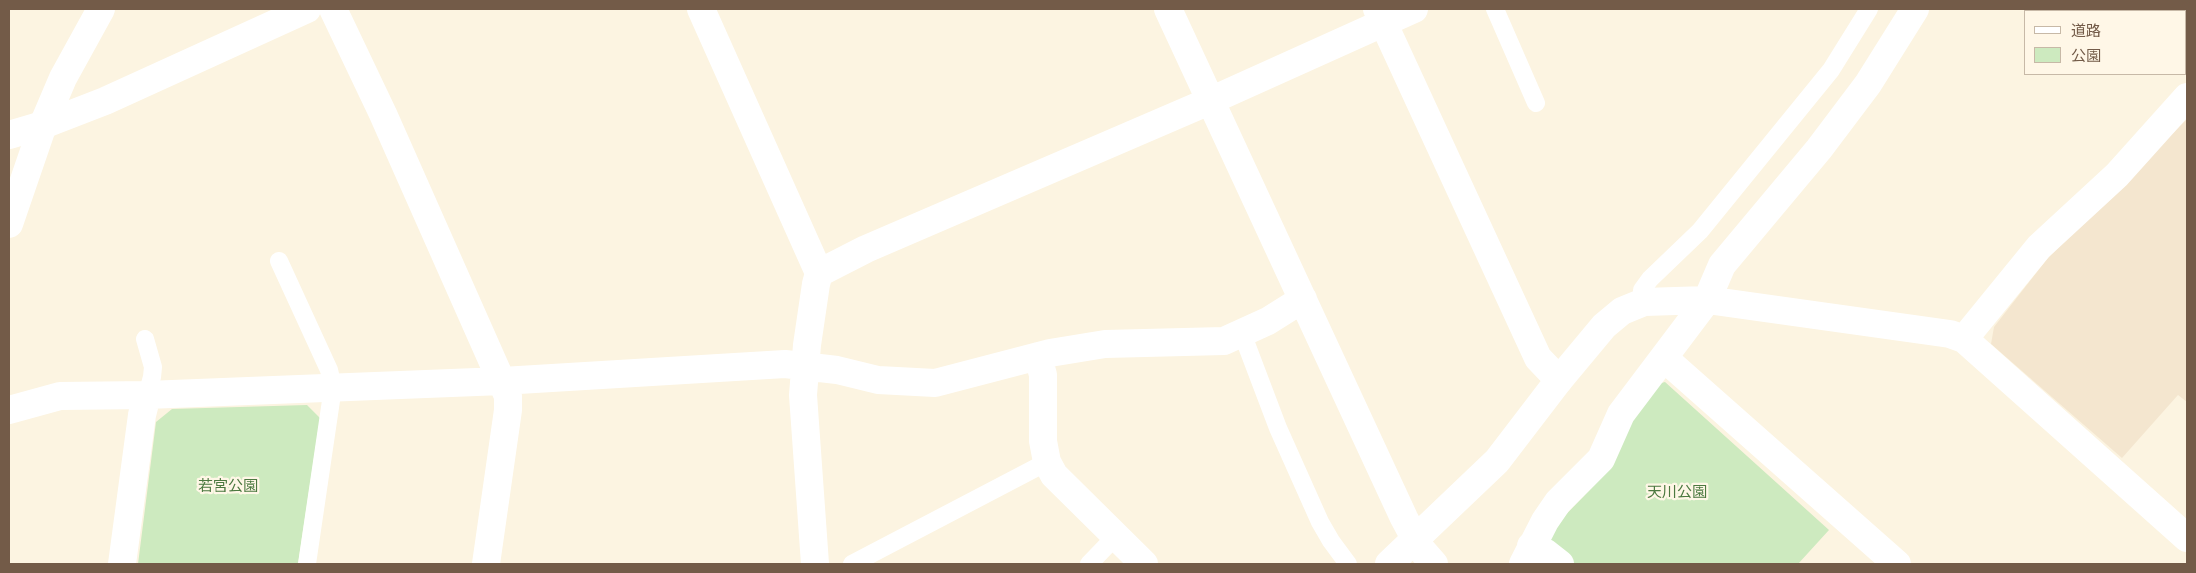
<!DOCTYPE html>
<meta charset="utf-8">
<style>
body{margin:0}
#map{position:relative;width:2196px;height:573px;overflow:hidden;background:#fcf4e1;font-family:Quicksand,"Noto Sans JP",sans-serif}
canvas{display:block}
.frame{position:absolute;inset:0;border:10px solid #735b48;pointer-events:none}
.legend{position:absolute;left:2024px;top:10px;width:162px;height:65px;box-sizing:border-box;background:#fff7e7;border:1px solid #c7b9a7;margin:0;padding:6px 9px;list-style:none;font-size:15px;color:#735b48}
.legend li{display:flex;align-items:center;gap:10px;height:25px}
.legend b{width:25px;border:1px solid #c7b9a7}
</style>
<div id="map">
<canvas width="2196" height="573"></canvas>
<div class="frame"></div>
<ul class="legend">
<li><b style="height:6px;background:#fff"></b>道路</li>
<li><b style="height:14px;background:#cdeabf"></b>公園</li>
</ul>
</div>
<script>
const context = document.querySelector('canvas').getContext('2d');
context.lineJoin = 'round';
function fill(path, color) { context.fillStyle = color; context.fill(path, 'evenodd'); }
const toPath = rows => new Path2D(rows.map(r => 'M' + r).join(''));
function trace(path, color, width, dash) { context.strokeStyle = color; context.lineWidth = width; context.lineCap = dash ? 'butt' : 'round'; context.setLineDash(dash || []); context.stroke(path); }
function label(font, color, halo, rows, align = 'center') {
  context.font = font + ' Quicksand,"Noto Sans JP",sans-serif'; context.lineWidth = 4.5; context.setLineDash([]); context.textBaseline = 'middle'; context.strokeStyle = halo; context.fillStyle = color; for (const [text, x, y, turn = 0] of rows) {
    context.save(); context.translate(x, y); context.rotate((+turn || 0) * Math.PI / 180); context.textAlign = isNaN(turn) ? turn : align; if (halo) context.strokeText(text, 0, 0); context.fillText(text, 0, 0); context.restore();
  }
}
fill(toPath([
 [2187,119,2187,402,2178,395,2122,458,1991,344,1994,327,2047,259]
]), '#f4e6cf');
fill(toPath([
 [1665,382,1829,530,1798,564,1566,564,1550,551,1550,531,1607,472,1650,386],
 [307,405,320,418,298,564,138,564,156,422,172,409]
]), '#cdeabf');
trace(toPath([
 [1495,9,1536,103],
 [279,261,329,370,333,387,307,564],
 [1644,302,1642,290,1650,279,1700,231,1831,70,1869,9],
 [1242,333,1278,428,1320,522,1331,541,1348,564],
 [145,339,153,367,152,377,147,395],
 [852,564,1047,462],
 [1089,564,1116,536]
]), '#fff', 18);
trace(toPath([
 [333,9,383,114,508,396,508,410,486,564],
 [701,9,819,273],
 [1168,9,1404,518,1420,548,1434,564],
 [9,135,43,125,105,101,307,9],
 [1964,339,2039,247,2117,175,2187,97],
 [1038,356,1043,375,1043,441,1047,462,1054,475,1144,564],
 [1664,358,1897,564],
 [1559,380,1604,326,1622,311,1644,302,1707,300,1950,334,1964,339,2187,538],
 [9,410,60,396,147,395,502,381,785,364,837,370,878,380,935,383,1050,353,1105,344,1224,341,1268,321,1303,299],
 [1531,546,1546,553,1560,564],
 [122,564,142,415,147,395],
 [815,564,803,395,807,345,816,284,819,273,866,249,1212,100,1414,9],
 [1523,564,1545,521,1558,502,1601,459,1621,414,1707,300,1722,265,1819,149,1868,84,1915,9]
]), '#fff', 28);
trace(toPath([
 [1377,9,1538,358,1559,380,1497,461,1389,564],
 [9,224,43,125,63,78,101,9]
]), '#fff', 28);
label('15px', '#4c7940', '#fff7e7', [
 ["若宮公園",228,486],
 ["天川公園",1677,492]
]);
</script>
